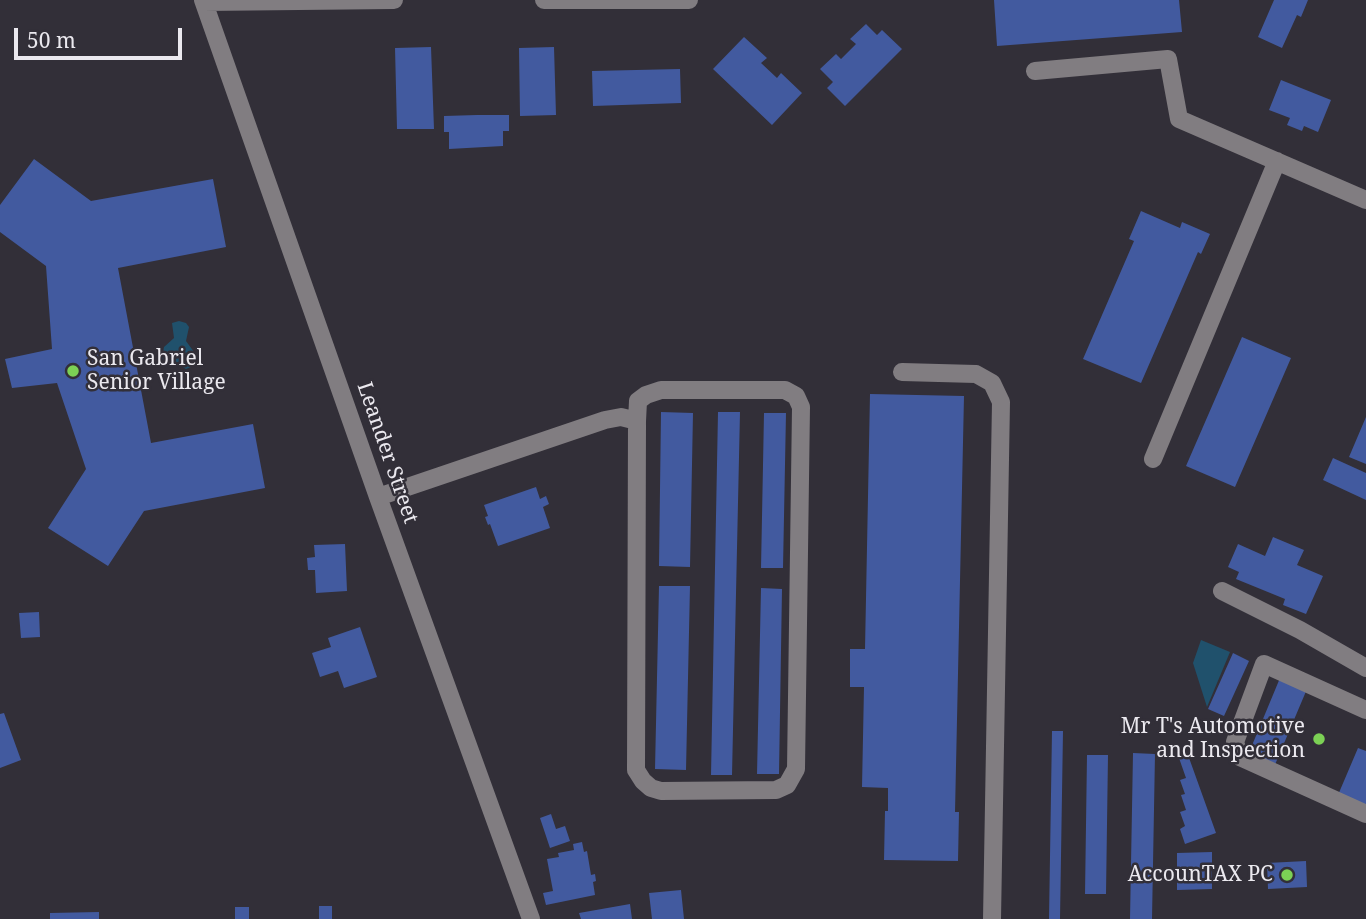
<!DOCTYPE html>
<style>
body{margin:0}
#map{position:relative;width:1366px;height:919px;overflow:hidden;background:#322f38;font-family:"Noto Serif",serif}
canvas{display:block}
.scale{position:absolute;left:14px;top:28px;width:168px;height:32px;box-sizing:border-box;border:4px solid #ebe9ef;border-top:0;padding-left:9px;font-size:21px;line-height:24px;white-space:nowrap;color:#ebe9ef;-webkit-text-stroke:5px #322f38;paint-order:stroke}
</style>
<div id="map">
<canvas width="1366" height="919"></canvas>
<div class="scale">50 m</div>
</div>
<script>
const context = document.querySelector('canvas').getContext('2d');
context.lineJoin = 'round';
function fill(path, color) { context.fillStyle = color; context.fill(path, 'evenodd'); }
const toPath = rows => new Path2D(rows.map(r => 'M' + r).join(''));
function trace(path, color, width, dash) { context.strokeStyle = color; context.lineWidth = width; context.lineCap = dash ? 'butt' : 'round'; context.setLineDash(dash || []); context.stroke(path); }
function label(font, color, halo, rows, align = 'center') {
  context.font = font + ' "Noto Serif",serif'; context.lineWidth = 5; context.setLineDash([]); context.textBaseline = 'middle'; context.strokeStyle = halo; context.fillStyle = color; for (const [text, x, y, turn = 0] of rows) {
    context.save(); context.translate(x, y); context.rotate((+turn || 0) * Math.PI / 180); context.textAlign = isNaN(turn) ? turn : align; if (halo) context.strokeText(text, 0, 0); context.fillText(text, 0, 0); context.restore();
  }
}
fill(toPath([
 [179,321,186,323,189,327,186,341,194,352,195,360,191,367,186,369,176,363,167,363,162,359,164,347,174,338,172,323],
 [1201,640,1230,652,1207,707,1193,663]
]), '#20516c');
fill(toPath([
 [994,0,1179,0,1182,32,997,46],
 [1274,0,1308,0,1301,17,1297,15,1282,48,1258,37],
 [866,24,877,35,882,30,902,49,845,106,827,88,833,82,820,69,836,54,841,59,856,44,850,39],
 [744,37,767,58,761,63,777,78,781,73,802,93,772,125,713,69],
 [431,47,434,129,397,129,395,48],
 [554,47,556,115,520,116,519,48],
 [680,69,681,103,593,106,592,71],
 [1281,80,1331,100,1318,132,1304,126,1302,131,1287,125,1290,118,1269,110],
 [477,115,509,115,509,131,503,131,503,146,449,149,449,132,444,132,444,116],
 [34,159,91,201,213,179,226,247,118,268,151,443,253,424,265,488,144,511,108,566,48,528,86,469,57,383,12,388,5,359,52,349,46,266,0,232,0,205],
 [1141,211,1180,228,1182,222,1210,234,1201,254,1198,252,1141,383,1083,359,1134,241,1129,239],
 [1242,337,1291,358,1235,487,1186,466],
 [870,394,964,396,955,812,959,812,958,861,884,860,885,811,888,811,888,788,862,787,864,687,850,687,850,649,865,649],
 [661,412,693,413,690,567,659,566],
 [718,412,740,412,732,775,711,775],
 [764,413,786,413,783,568,761,568],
 [1366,417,1366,464,1349,457],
 [1333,458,1366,473,1366,500,1323,480],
 [536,487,540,499,546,496,549,504,543,507,550,528,498,546,490,524,488,525,485,517,488,516,484,505],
 [1273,537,1304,550,1297,565,1323,576,1306,614,1283,605,1285,599,1236,579,1239,572,1228,567,1238,544,1265,556],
 [345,544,347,591,316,593,315,570,308,570,307,558,315,557,314,545],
 [659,586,690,586,686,770,655,769],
 [761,588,782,589,779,774,757,774],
 [39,612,40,637,21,638,19,613],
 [360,627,377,677,344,688,338,671,320,677,312,653,331,647,328,638],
 [1233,653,1249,661,1224,716,1208,709],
 [1280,678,1307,689,1274,767,1248,755],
 [4,713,21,760,0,768,0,714],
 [1052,731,1063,731,1060,919,1049,919],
 [1358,748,1366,751,1366,807,1338,795],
 [1133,753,1155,754,1152,919,1130,919],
 [1087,755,1108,755,1106,894,1085,894],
 [1188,755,1216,833,1185,844,1180,829,1185,826,1180,812,1186,810,1181,795,1185,794,1180,780,1186,778,1179,758],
 [551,814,556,829,565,826,570,841,550,848,540,818],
 [582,842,584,852,587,851,591,875,595,874,596,881,593,882,595,895,546,905,543,893,553,891,547,859,559,857,558,853,574,850,573,844],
 [1212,852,1212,889,1177,890,1177,853],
 [1306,861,1307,887,1268,889,1267,863],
 [681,890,684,919,652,919,649,893],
 [630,904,632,919,581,919,579,913],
 [319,906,332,906,332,919,319,919],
 [235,907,249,907,249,919,235,919],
 [99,912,99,919,50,919,50,913]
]), '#425a9f');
trace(toPath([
 [203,0,378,497,531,919],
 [544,0,689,0],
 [204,2,394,0],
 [1035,71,1168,59,1179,119,1366,200],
 [902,372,976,374,992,383,1001,402,992,919],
 [1153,459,1277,161],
 [378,497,605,420,621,417,637,421,636,770,643,781,651,788,661,791,776,790,787,785,796,769,801,407,796,396,785,390,661,390,646,395,638,401,637,421],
 [1222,591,1300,630,1366,668],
 [1366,710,1264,664,1235,742,1240,757,1366,814]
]), '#817d81', 18);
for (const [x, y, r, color] of [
 [73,371,7,"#7cd155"],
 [1319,739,7,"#7cd155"],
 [1287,875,7,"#7cd155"]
]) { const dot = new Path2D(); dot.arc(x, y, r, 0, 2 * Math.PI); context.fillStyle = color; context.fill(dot); trace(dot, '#322f38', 2.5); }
label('21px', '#ebe9ef', '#322f38', [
 ["San Gabriel",87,359,"left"],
 ["Senior Village",87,383,"left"],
 ["Mr T's Automotive",1305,727],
 ["and Inspection",1305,751],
 ["AccounTAX PC",1273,875]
], 'right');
label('21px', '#ebe9ef', '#322f38', [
 ["Leander Street",387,453,71]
]);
</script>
